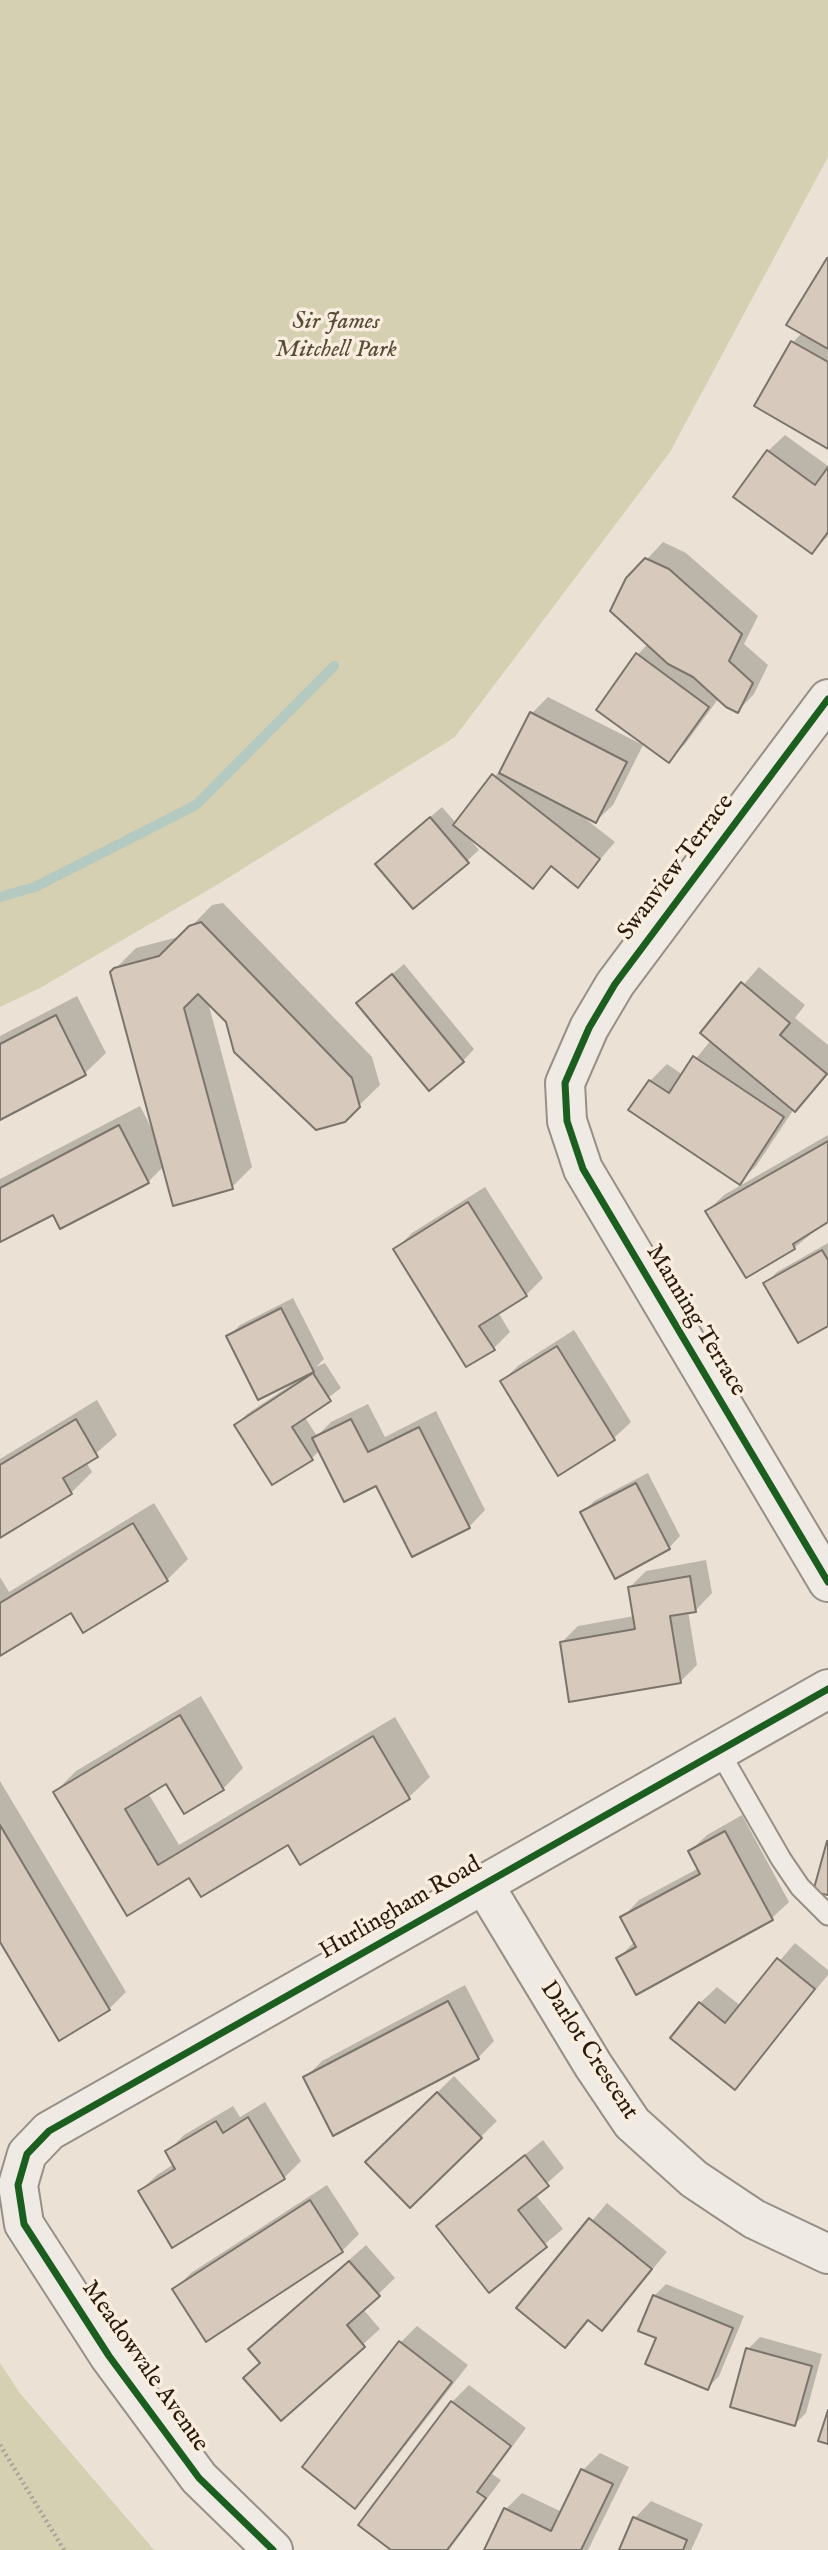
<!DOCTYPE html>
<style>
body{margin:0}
canvas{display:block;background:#ebe2d5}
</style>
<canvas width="828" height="2550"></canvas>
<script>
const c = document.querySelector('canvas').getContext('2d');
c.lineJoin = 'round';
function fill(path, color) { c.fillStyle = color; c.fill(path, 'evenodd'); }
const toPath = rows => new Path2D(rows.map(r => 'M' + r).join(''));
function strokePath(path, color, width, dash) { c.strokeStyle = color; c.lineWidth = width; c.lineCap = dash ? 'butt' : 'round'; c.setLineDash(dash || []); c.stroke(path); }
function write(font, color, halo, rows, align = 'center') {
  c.font = font + ' "IM FELL English",serif'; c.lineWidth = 7; c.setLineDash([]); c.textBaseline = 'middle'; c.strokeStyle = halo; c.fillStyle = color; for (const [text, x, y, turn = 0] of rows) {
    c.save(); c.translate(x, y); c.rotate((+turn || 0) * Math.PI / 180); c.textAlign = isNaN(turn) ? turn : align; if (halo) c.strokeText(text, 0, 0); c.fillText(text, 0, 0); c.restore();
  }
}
fill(toPath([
 [0,0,828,0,828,157,670,452,455,737,215,886,40,988,0,1007],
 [0,2363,19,2392,154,2550,0,2550]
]), '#d4d0b1');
fill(toPath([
 [828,259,828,447,793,342,803,332],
 [785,435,828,466,828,536,812,552,768,451],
 [663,542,686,553,758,616,744,644,768,665,754,694,738,711,719,698,685,744,669,761,637,655,648,644,647,559],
 [548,697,643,745,613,805,596,821,583,817,615,842,578,885,553,866,533,886,468,837,479,850,467,861,389,853,442,807,456,823,507,762,532,713],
 [223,903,372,1057,380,1085,344,1120,208,1002,252,1167,232,1187,164,1166,148,1182,53,1212,0,1240,0,1179,140,1106,153,1131,112,972,136,948,182,936,212,905],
 [404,964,474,1049,463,1061,358,1003],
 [759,967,805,1005,795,1018,828,1045,828,1074,794,1109,756,1166,739,1183,650,1081,667,1064,683,1075,711,1040,702,1033],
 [77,996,106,1053,85,1073,0,1118,0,1036],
 [828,1135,828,1220,794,1248,707,1211,724,1195],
 [485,1187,543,1278,526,1295,498,1312,510,1332,493,1349,395,1250,412,1233],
 [828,1243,828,1324,766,1283,777,1272],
 [293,1298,324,1359,316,1367,325,1363,341,1388,304,1416,317,1436,331,1422,368,1404,385,1437,436,1411,485,1510,469,1527,377,1484,320,1450,312,1458,236,1425,247,1414,297,1381,228,1337,240,1325],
 [574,1330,631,1422,614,1438,558,1473,502,1381,519,1365],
 [97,1400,117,1435,86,1462,92,1472,71,1493,0,1536,0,1459],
 [648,1473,680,1536,669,1548,583,1512,594,1501],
 [154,1503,188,1559,167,1580,72,1610,0,1654,0,1577,9,1592],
 [706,1560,712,1593,696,1610,688,1611,697,1665,680,1682,561,1643,578,1626,634,1616,630,1587,646,1571],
 [201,1696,243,1768,223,1789,167,1782,148,1793,179,1845,395,1717,430,1777,409,1797,301,1863,288,1842,190,1876,127,1913,55,1792,76,1771],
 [0,1781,126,1992,109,2009,0,1939],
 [742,1815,789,1902,772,1918,618,1959,635,1941,623,1917,639,1900,699,1868,690,1851,707,1835],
 [795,1943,828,1970,828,1975,735,2087,700,2003,717,1987,741,2006],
 [465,1985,494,2041,478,2058,305,2078,322,2061],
 [454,2076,497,2121,410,2206,367,2162],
 [265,2102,301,2161,284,2178,140,2191,157,2175,174,2164,167,2152,184,2135,233,2106,240,2117],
 [543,2140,564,2168,535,2194,563,2229,489,2290,438,2226],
 [327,2185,359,2234,342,2251,206,2339,174,2290,191,2273],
 [607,2203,667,2252,602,2329,590,2319,565,2346,519,2308],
 [366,2245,395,2278,363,2309,380,2329,281,2418,262,2362,267,2333],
 [666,2284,744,2316,719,2376,708,2388,658,2338,654,2296],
 [417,2326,468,2365,371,2490,354,2506,304,2467,401,2342],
 [760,2337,822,2354,806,2413,795,2424,732,2406,748,2349],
 [469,2385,526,2428,492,2474,501,2480,449,2550,394,2550,452,2402],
 [600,2453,629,2467,588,2550,486,2550,506,2509,522,2493,562,2512,583,2470],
 [651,2501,703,2524,691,2550,621,2550,635,2518]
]), '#0003');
strokePath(toPath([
 [0,897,35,887,196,805,334,666]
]), '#b4c9bf', 10);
const building = toPath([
 [827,258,828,258,828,349,786,325,827,258],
 [791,341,828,362,828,449,754,406,791,341],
 [767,450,815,485,828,467,828,532,812,554,733,497,767,450],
 [645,558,669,569,742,634,729,661,753,683,738,713,726,707,693,677,668,664,610,611,626,578,645,558],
 [636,653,709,707,669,763,596,710,636,653],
 [530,712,627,762,596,823,499,773,530,712],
 [492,774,600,859,578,888,551,866,533,889,453,825,492,774],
 [430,817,469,863,413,909,375,864,430,817],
 [201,922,352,1078,360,1107,345,1122,316,1130,234,1052,226,1022,198,994,184,1008,233,1189,173,1206,110,972,114,968,159,956,189,926,201,922],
 [392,974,464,1062,429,1091,356,1003,392,974],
 [741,982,790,1023,780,1035,827,1074,795,1112,700,1033,741,982],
 [56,1015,86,1075,0,1120,0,1044,56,1015],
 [693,1056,784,1117,740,1185,628,1110,649,1080,669,1093,693,1056],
 [119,1125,149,1183,60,1229,53,1215,0,1242,0,1188,119,1125],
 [828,1141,828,1222,793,1244,795,1249,746,1278,705,1211,828,1141],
 [468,1202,527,1296,479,1326,495,1350,466,1367,393,1249,468,1202],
 [822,1250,828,1260,828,1326,798,1343,763,1283,822,1250],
 [281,1308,314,1372,258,1400,226,1336,281,1308],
 [557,1346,615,1440,558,1476,500,1381,557,1346],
 [313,1373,331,1401,292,1427,313,1460,272,1485,234,1425,313,1373],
 [76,1419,98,1457,63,1478,72,1494,0,1538,0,1465,76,1419],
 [351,1419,368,1452,419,1427,470,1528,412,1557,376,1486,344,1502,312,1438,351,1419],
 [636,1483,670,1549,615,1579,580,1512,636,1483],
 [133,1523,168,1581,83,1633,71,1613,0,1656,0,1603,133,1523],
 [690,1576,696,1612,670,1616,681,1683,569,1702,560,1642,635,1629,628,1587,690,1576],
 [180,1715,224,1790,184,1814,166,1784,125,1809,158,1865,373,1736,410,1799,300,1865,288,1845,201,1897,189,1878,127,1916,53,1792,180,1715],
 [0,1825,110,2010,59,2041,0,1942,0,1825],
 [725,1831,773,1920,636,1995,616,1958,636,1947,620,1917,700,1874,688,1851,725,1831],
 [827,1841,828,1841,828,1895,813,1892,827,1841],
 [777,1958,815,1989,735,2090,670,2038,699,2002,725,2023,777,1958],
 [448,2001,479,2059,333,2136,303,2077,448,2001],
 [437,2092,482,2138,410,2208,365,2162,437,2092],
 [248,2117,285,2179,172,2248,138,2191,175,2169,165,2151,216,2121,223,2133,248,2117],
 [525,2155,549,2186,518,2210,547,2247,489,2293,436,2226,525,2155],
 [310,2200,343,2252,206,2342,172,2289,310,2200],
 [589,2218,652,2269,602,2331,588,2320,565,2348,516,2308,589,2218],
 [349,2261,380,2296,347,2325,365,2347,281,2421,243,2378,260,2363,248,2349,349,2261],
 [653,2295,733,2328,708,2390,645,2364,656,2338,638,2331,653,2295],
 [399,2341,452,2382,355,2509,302,2467,399,2341],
 [746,2348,812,2366,795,2426,730,2407,746,2348],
 [451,2401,511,2446,477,2492,486,2498,447,2550,391,2550,358,2525,451,2401],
 [828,2410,828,2444,818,2441,828,2410],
 [581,2469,613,2484,581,2550,484,2550,504,2508,551,2531,581,2469],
 [633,2517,687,2540,683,2550,619,2550,633,2517]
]);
fill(building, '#d8c9bd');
strokePath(building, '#7b746b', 2);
const service = toPath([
 [719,1751,781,1859,800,1887,828,1915]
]);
const minor = toPath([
 [828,699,615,984,589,1028,565,1083,567,1121,583,1169,828,1582],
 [484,1885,593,2065,632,2123,694,2179,754,2219,828,2254],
 [273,2550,199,2478,109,2356,24,2224,18,2185,27,2154,49,2131,828,1689]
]);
strokePath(service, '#969086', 23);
strokePath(minor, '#969086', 42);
strokePath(toPath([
 [0,2445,64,2550]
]), '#a8a39d', 4.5, [2, 3.5]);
strokePath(service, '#efeae3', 19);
strokePath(minor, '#efeae3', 38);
strokePath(toPath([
 [828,699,615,984,589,1028,565,1083,567,1121,583,1169,828,1582],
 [273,2550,199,2478,109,2356,24,2224,18,2185,27,2154,49,2131,828,1689]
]), '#1b5e20', 7);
write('italic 24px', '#574c34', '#f8edde', [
 ["Sir James",336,323],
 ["Mitchell Park",336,351]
]);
write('24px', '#291a0b', '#f8edde', [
 ["Swanview Terrace",677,868,-53],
 ["Manning Terrace",695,1321,59],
 ["Hurlingham Road",401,1909,-30],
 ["Darlot Crescent",588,2051,57],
 ["Meadowvale Avenue",144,2367,55]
]);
</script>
